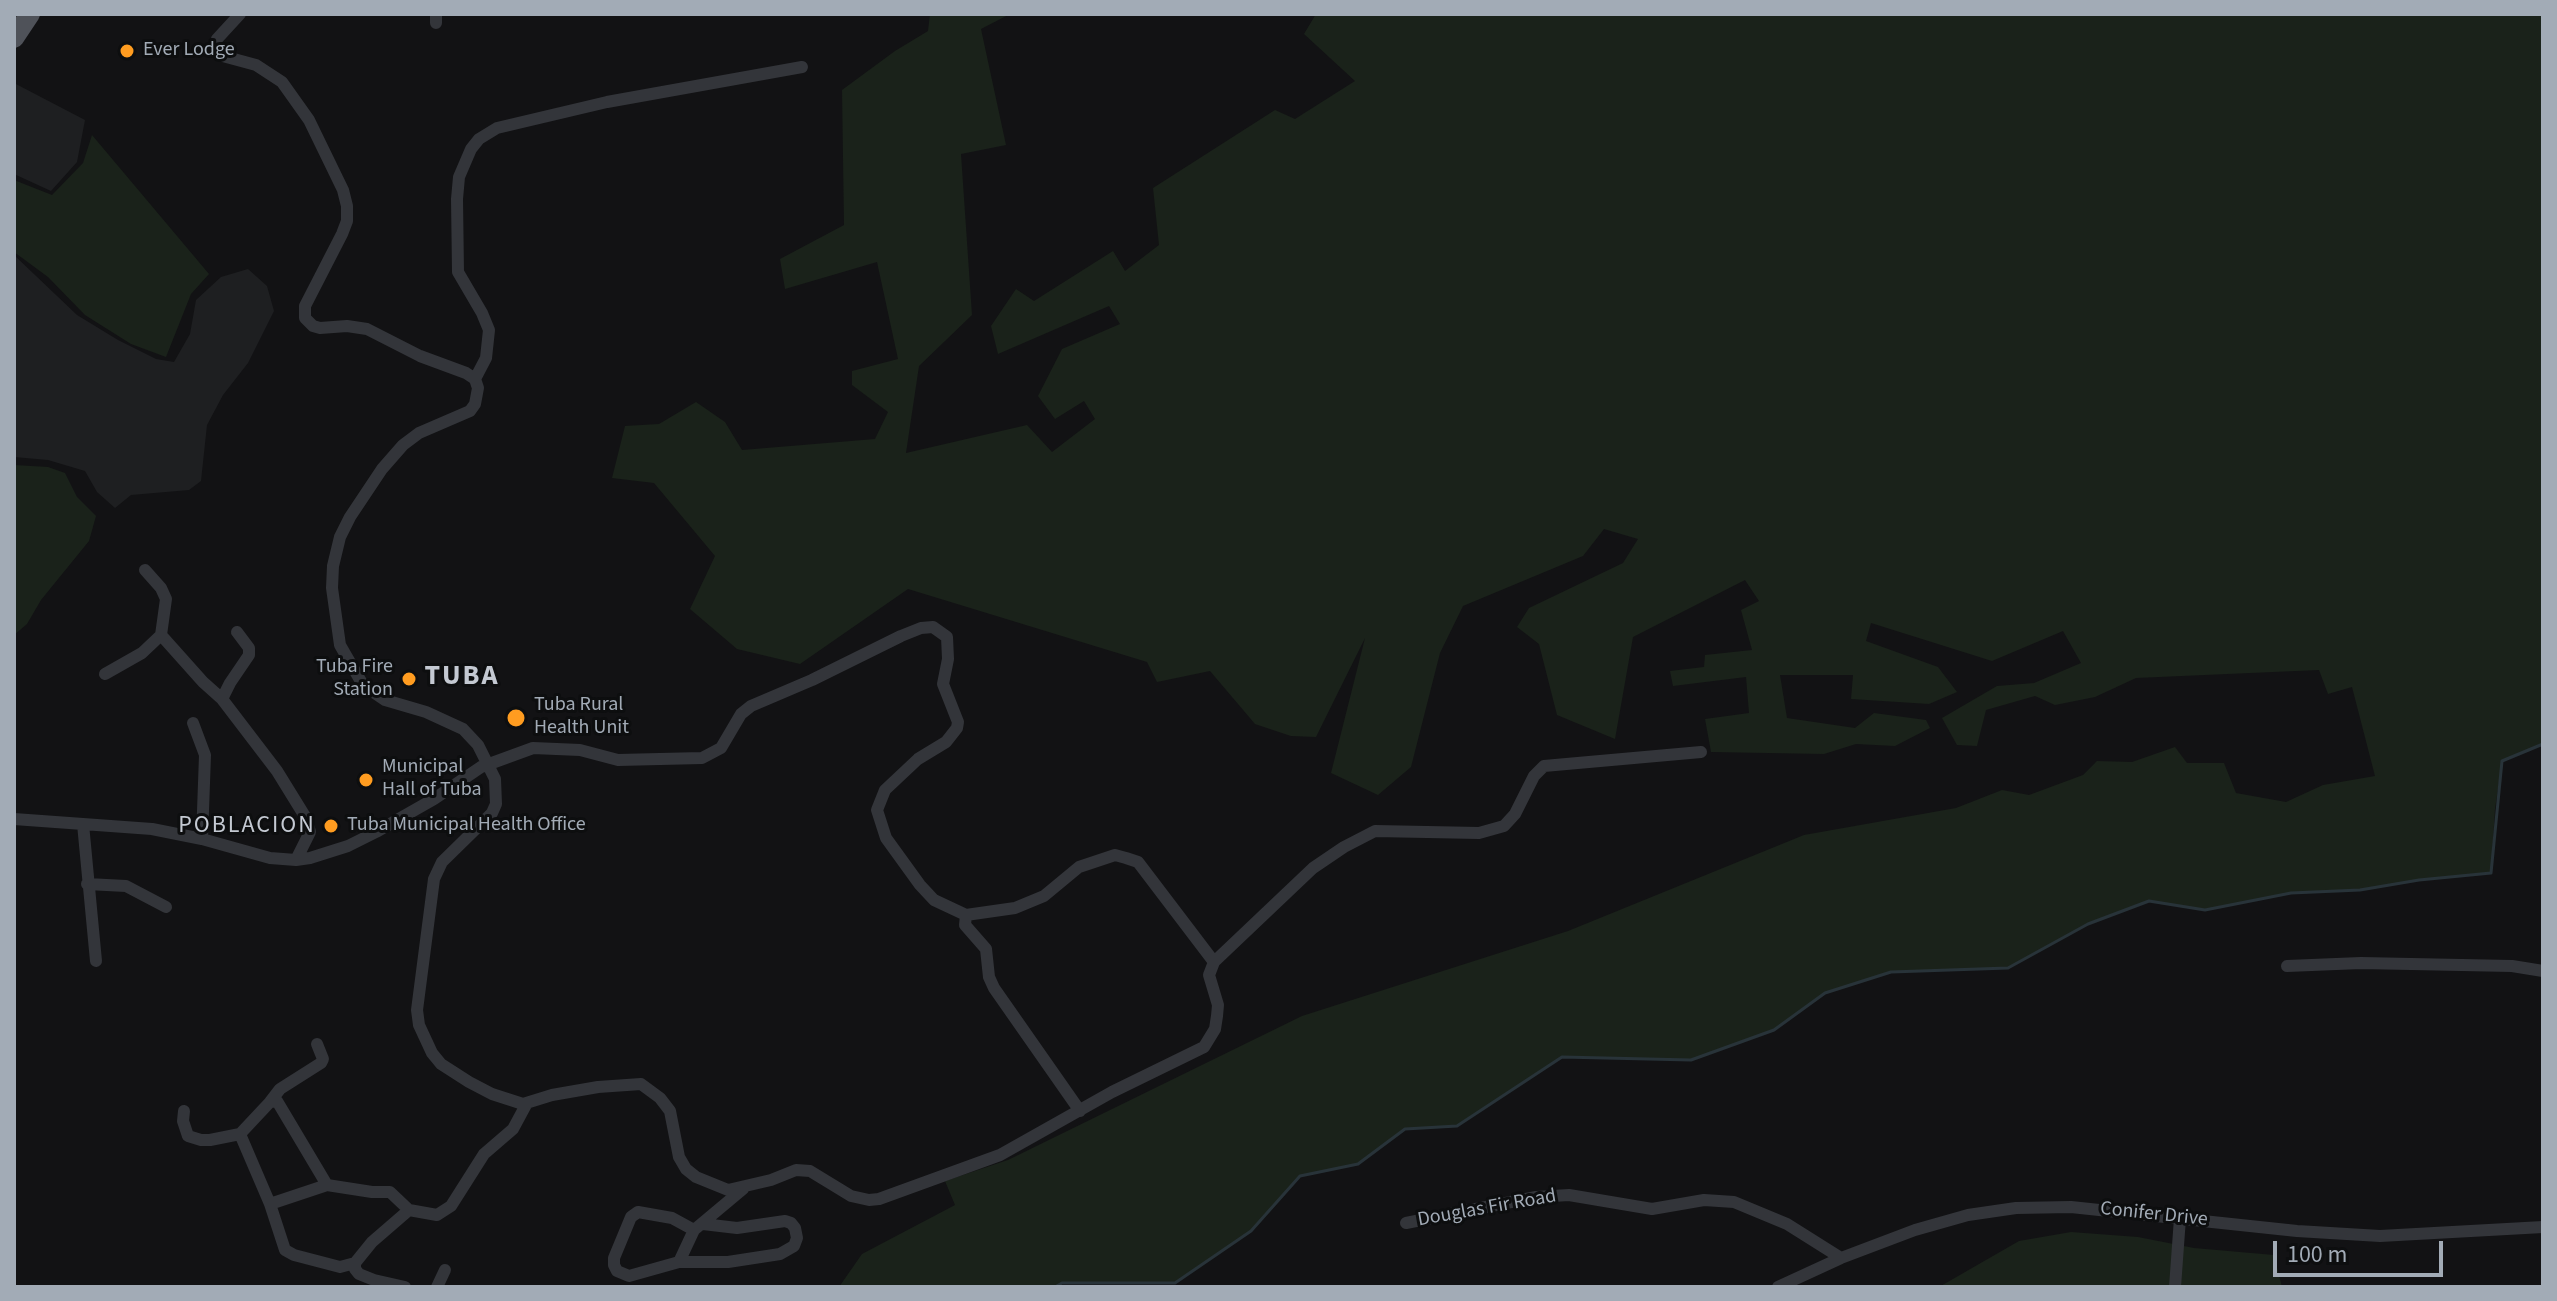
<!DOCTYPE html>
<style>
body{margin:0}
#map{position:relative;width:2557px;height:1301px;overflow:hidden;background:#121214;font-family:"Source Sans 3",sans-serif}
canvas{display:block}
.frame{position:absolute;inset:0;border:16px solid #a2abb6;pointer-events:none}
.scale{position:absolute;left:2273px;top:1241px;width:170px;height:36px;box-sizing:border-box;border:4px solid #a2abb6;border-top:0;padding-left:10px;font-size:24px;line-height:28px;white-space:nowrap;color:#a2abb6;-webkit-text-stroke:6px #0d0e0f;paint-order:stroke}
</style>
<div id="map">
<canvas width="2557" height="1301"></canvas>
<div class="frame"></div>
<div class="scale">100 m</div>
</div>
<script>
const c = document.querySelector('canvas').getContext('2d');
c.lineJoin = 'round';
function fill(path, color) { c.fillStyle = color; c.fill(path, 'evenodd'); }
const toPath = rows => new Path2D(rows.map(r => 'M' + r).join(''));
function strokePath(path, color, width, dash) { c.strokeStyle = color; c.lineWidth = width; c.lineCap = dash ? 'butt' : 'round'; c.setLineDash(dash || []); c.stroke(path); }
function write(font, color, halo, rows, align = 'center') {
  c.font = font + ' "Source Sans 3",sans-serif'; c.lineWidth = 6; c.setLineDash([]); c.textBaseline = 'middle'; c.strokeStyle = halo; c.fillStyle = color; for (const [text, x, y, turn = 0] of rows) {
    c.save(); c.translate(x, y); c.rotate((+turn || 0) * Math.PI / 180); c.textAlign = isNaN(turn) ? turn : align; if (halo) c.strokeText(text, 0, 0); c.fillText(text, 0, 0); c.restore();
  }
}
fill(toPath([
 [14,83,85,120,77,162,51,191,14,174],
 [14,255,77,315,118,340,156,359,174,362,190,334,196,300,221,277,248,269,267,286,274,311,248,363,223,395,207,425,201,481,189,490,131,495,115,508,97,492,85,471,48,460,14,457]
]), '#1e1f21');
fill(toPath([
 [930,14,1010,14,981,29,1006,145,961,154,972,315,919,366,906,453,1027,425,1052,452,1095,419,1084,401,1055,419,1038,396,1062,349,1120,324,1109,306,998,354,991,326,1016,289,1034,301,1113,251,1125,271,1159,245,1153,188,1275,110,1295,119,1355,81,1304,34,1316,14,2543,14,2543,744,2502,761,2495,809,2491,873,2419,880,2360,890,2291,893,2205,910,2149,901,2088,924,2008,968,1891,972,1825,993,1774,1030,1691,1060,1562,1057,1457,1126,1405,1129,1358,1164,1300,1176,1251,1231,1175,1283,1062,1283,1055,1287,839,1287,862,1254,955,1205,945,1181,1008,1160,1302,1016,1568,931,1804,835,1956,808,2002,790,2029,795,2083,775,2097,761,2132,762,2175,747,2187,763,2224,763,2236,793,2286,802,2323,785,2375,776,2352,687,2328,694,2319,670,2136,678,2095,697,2055,705,2035,696,1986,710,1977,746,1957,745,1942,718,1997,686,2034,683,2081,663,2063,631,1992,661,1871,623,1866,641,1938,667,1957,692,1929,704,1851,699,1853,675,1780,675,1787,718,1855,728,1874,713,1926,720,1930,728,1895,746,1856,744,1824,754,1711,752,1705,719,1749,713,1746,677,1673,686,1670,671,1704,667,1705,655,1752,650,1741,610,1759,601,1745,580,1633,637,1615,739,1557,715,1539,644,1517,627,1529,608,1623,563,1638,539,1604,529,1583,556,1463,606,1440,653,1411,767,1378,795,1331,773,1365,638,1316,737,1291,736,1255,724,1210,671,1157,682,1147,662,908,589,800,664,737,649,690,609,715,556,654,483,612,478,625,426,659,424,696,402,725,422,742,450,875,439,888,412,852,385,852,371,898,359,877,262,785,289,780,259,844,225,842,90,895,51,928,31],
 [92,135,209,274,191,294,166,357,131,344,85,315,48,277,14,252,14,180,52,195,83,163],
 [14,465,48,467,65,473,77,497,96,516,89,541,41,600,27,624,14,635],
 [2071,1232,2138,1237,2194,1248,2274,1255,2282,1287,1939,1287,2019,1241]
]), '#1a221a');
strokePath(toPath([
 [1055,1287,1062,1283,1175,1283,1251,1231,1300,1176,1358,1164,1405,1129,1457,1126,1562,1057,1691,1060,1774,1030,1825,993,1891,972,2008,968,2088,924,2149,901,2205,910,2291,893,2360,890,2419,880,2491,873,2502,761,2543,744]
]), '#283339', 3);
strokePath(toPath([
 [240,14,217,39,216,44,219,55,256,65,282,82,309,120,343,190,347,206,347,221,342,234,305,306,305,318,313,326,320,328,347,326,367,329,420,356,466,373,475,379,478,388,475,404,470,411,419,433,403,445,382,469,350,517,340,537,333,566,332,588,340,645,363,685,385,700,426,712,463,729,478,745,495,779,496,804,492,813,442,862,434,879,417,1010,419,1025,432,1053,441,1064,469,1082,492,1094,523,1104,552,1095,598,1087,641,1084,660,1098,670,1111,679,1157,686,1169,696,1177,728,1190,771,1180,796,1170,810,1171,851,1196,869,1200,879,1199,1000,1155,1112,1092,1204,1047,1215,1029,1217,1016,1218,1005,1209,975,1214,962,1313,868,1344,847,1375,831,1479,833,1504,826,1515,814,1534,776,1544,766,1701,752],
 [436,23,436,14],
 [475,379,486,358,489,330,482,313,458,272,457,199,459,177,471,149,479,139,497,128,607,102,802,67],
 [145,570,161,588,166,599,161,635,203,682,222,699,277,771,306,818,310,832,296,860],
 [105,674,142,653,161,635],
 [222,699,230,683,249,655,249,648,237,632],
 [193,723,205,755,202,839],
 [14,819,152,829,202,839,270,858,296,860,310,858,348,846,376,832,434,799,481,767,533,748,580,750,618,760,702,758,721,748,741,714,751,706,812,680,901,636,921,628,933,627,947,637,948,659,943,684,958,722,957,728,946,742,918,759,885,790,877,810,886,838,920,885,934,900,966,915,1015,908,1044,896,1079,867,1115,855,1126,858,1138,862,1214,962],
 [83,824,96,961],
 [87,884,126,886,166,907],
 [966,915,965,925,986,949,989,977,994,988,1080,1111],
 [2287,966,2361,963,2512,966,2543,971],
 [270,1102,280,1089,321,1063,323,1059,317,1044],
 [184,1111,183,1121,188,1136,201,1140,210,1140,240,1134,270,1102,277,1101,327,1185,372,1192,390,1192,409,1210,437,1215,451,1206,484,1154,513,1129,527,1103],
 [240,1134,270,1204,285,1250,294,1255,340,1267,355,1263],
 [270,1204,327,1185],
 [1406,1223,1536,1197,1569,1195,1652,1209,1704,1200,1734,1202,1787,1224,1841,1258],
 [694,1230,672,1218,638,1212,631,1217,614,1258,614,1265,617,1271,629,1276,679,1262,694,1230,743,1189],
 [679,1262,728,1262,780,1254,794,1246,797,1238,795,1228,791,1223,785,1221,737,1228,703,1224],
 [405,1287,374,1280,359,1274,355,1269,355,1263,372,1242,409,1210],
 [437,1287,445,1270],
 [1778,1287,1841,1258,1915,1230,1968,1215,2016,1208,2071,1207,2297,1231,2380,1236,2543,1227],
 [2175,1287,2180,1218]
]), '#33353a', 12);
strokePath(toPath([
 [14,38,30,14]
]), '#4f5259', 20);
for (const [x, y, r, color] of [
 [127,51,8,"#ff9c20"],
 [409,679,8,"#ff9c20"],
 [516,718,10,"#ff9c20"],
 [366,780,8,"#ff9c20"],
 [331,826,8,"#ff9c20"]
]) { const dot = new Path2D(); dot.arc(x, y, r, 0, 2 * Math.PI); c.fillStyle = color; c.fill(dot); strokePath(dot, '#0d0e0f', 3); }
write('20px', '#a2abb6', '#0d0e0f', [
 ["Ever Lodge",143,51],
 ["Tuba Fire",393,668,"right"],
 ["Station",393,691,"right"],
 ["Tuba Rural",534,706],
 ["Health Unit",534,729],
 ["Municipal",382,768],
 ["Hall of Tuba",382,791],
 ["Tuba Municipal Health Office",347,826]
], 'left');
write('20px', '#a2abb6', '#0d0e0f', [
 ["Douglas Fir Road",1487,1209,-10],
 ["Conifer Drive",2154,1215,6]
]);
c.letterSpacing = '2px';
write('24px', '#c4c9d2', '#0d0e0f', [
 ["POBLACION",247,827]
]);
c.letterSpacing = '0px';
c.letterSpacing = '2px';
write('bold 28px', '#c4c9d2', '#0d0e0f', [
 ["TUBA",462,678]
]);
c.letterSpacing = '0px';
</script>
